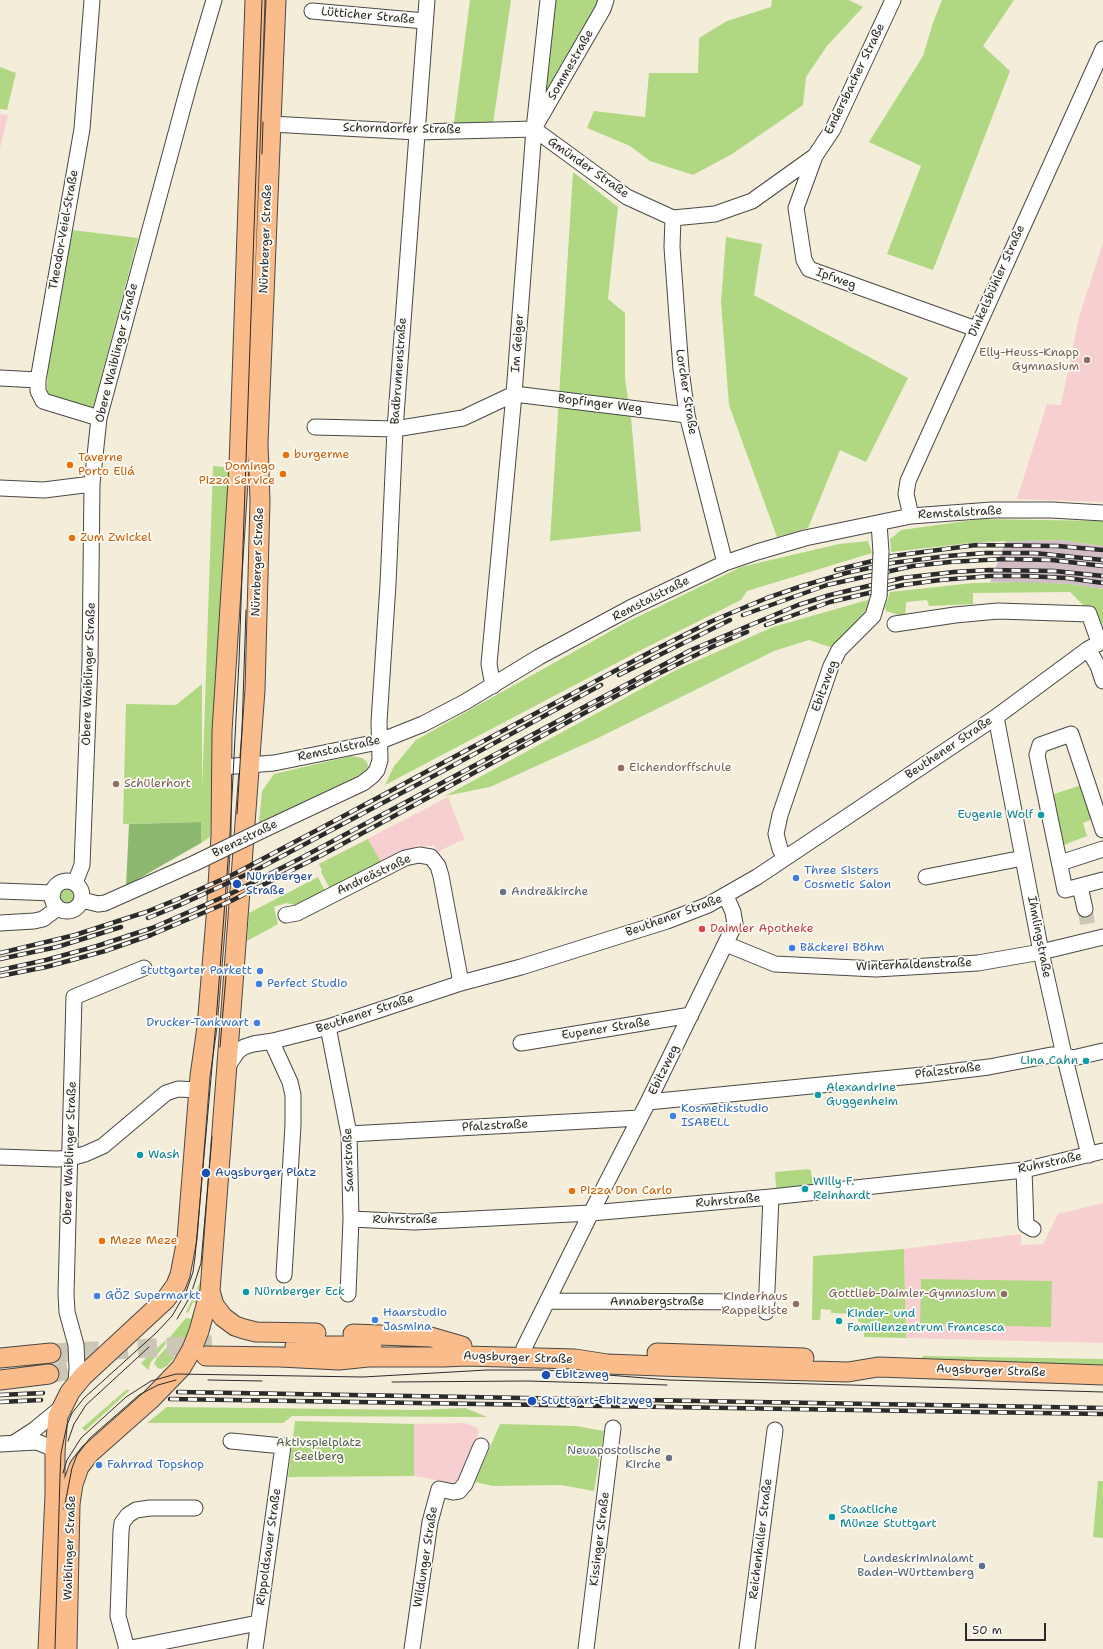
<!DOCTYPE html>
<meta charset="utf-8">
<style>
body{margin:0}
#map{position:relative;width:1103px;height:1649px;overflow:hidden;background:#f4edda;font-family:"Shantell Sans",sans-serif}
canvas{display:block}
.scale{position:absolute;left:965px;top:1623px;width:81px;height:18px;box-sizing:border-box;border:2px solid #2b2b2b;border-top:0;padding-left:5px;font-size:12px;line-height:14px;white-space:nowrap;color:#2b2b2b;-webkit-text-stroke:3px #fdfcf7;paint-order:stroke}
</style>
<div id="map">
<canvas width="1103" height="1649"></canvas>
<div class="scale">50 m</div>
</div>
<script>
const c = document.querySelector('canvas').getContext('2d');
c.lineJoin = 'round';
function fill(path, color) { c.fillStyle = color; c.fill(path, 'evenodd'); }
const toPath = rows => new Path2D(rows.map(r => 'M' + r).join(''));
function strokePath(path, color, width, dash) { c.strokeStyle = color; c.lineWidth = width; c.lineCap = dash ? 'butt' : 'round'; c.setLineDash(dash || []); c.stroke(path); }
function write(font, color, halo, rows, align = 'center') {
  c.font = font + ' "Shantell Sans",sans-serif'; c.lineWidth = 3.5; c.setLineDash([]); c.textBaseline = 'middle'; c.strokeStyle = halo; c.fillStyle = color; for (const [text, x, y, turn = 0] of rows) {
    c.save(); c.translate(x, y); c.rotate((+turn || 0) * Math.PI / 180); c.textAlign = isNaN(turn) ? turn : align; if (halo) c.strokeText(text, 0, 0); c.fillText(text, 0, 0); c.restore();
  }
}
fill(toPath([
 [0,114,8,115,0,148],
 [1103,243,1103,502,1017,499,1047,404,1061,405,1079,317],
 [448,797,465,840,457,842,438,852,434,845,429,847,428,845,422,848,419,844,382,864,321,872,322,870,319,864],
 [1103,1203,1103,1343,906,1338,904,1249,1021,1234,1021,1245,1043,1244,1058,1214],
 [464,1423,476,1427,479,1431,474,1452,462,1478,453,1483,414,1476,414,1424]
]), '#f7cfd1');
fill(toPath([
 [1060,540,1103,546,1103,589,1069,584,990,582,1006,541]
]), '#d2bdc6');
fill(toPath([
 [470,0,511,0,493,124,454,123],
 [556,0,600,0,542,106],
 [772,0,849,0,863,7,827,46,806,77,803,105,776,124,732,154,693,175,650,161,630,146,587,128,594,111,645,117,649,73,698,73,699,38,727,21,771,7],
 [942,0,1014,0,983,46,1010,71,933,270,887,254,921,166,869,142,923,56,933,23],
 [0,67,16,73,7,110,0,109],
 [573,172,618,207,608,299,625,313,625,379,631,417,641,531,550,541],
 [72,230,138,238,93,408,47,396,48,356],
 [726,237,762,244,754,295,908,378,866,462,840,450,808,528,777,537,729,405,721,302],
 [213,466,234,468,216,680,210,837,201,843,201,822,123,824,126,704,176,705,202,684,202,792],
 [981,519,1103,521,1103,546,1060,540,979,542,891,552,890,539,901,530],
 [868,541,872,553,747,591,741,600,645,648,385,785,394,766,416,740,627,622,741,567,839,544],
 [1018,582,1069,584,1103,589,1103,625,1070,592,973,593,973,604,929,606,927,600,906,602,905,617,886,611,885,607,890,592,973,583],
 [871,599,868,608,842,638,830,647,809,640,774,651,598,738,490,787,445,796,676,670,773,627],
 [351,756,362,758,367,762,368,766,364,773,259,823,262,791,274,774],
 [1084,784,1095,818,1083,823,1087,836,1061,846,1048,796],
 [368,839,382,864,331,891,321,872,322,870,319,864],
 [318,877,326,893,302,906,286,903,274,907,278,924,247,941,249,913],
 '60 896a7 7 0 1 1 14 0a7 7 0 1 1-14 0Z',
 [809,1169,811,1171,813,1185,776,1188,775,1172],
 [904,1249,906,1338,864,1337,864,1323,858,1322,858,1314,831,1313,831,1310,821,1309,820,1320,812,1320,813,1256],
 [921,1279,1052,1281,1051,1327,920,1324],
 [200,1282,202,1283,199,1304,186,1343,182,1341,178,1348,169,1344,169,1338,186,1318,191,1319,197,1304,193,1302,188,1313,186,1312],
 [178,1289,184,1292,180,1290,171,1305,161,1318,84,1389,89,1378],
 [166,1340,165,1345,151,1362,148,1370,141,1363],
 [167,1347,177,1351,173,1359,167,1366,161,1369,158,1368,154,1364,157,1358],
 [923,1356,1103,1359,1103,1367,971,1361,922,1358],
 [126,1390,130,1390,85,1431,82,1428],
 [167,1407,419,1410,465,1408,487,1417,292,1416,283,1423,147,1423],
 [295,1421,414,1424,414,1476,288,1477],
 [500,1424,576,1426,604,1431,594,1491,561,1485,493,1486,475,1482],
 [1098,1481,1103,1481,1103,1538,1093,1537]
]), '#b0d882');
fill(toPath([
 [201,822,201,843,126,886,129,824]
]), '#8cb870');
strokePath(toPath([
 [1085,909,1088,926]
]), '#ccc6b7', 15, [15, 8]);
strokePath(toPath([
 [51,1353,212,1345],
 [49,1374,95,1365]
]), '#ccc6b7', 19, [19, 10]);
const minor = toPath([
 [92,0,82,129,38,380,38,391,43,401,99,418],
 [893,0,833,129,815,156,796,208,804,260,809,269,976,329],
 [312,11,425,21],
 [537,123,603,9,606,0],
 [271,124,417,132,534,129],
 [534,129,627,197,673,218,715,214,752,201,815,156],
 [673,218,672,247,677,317,681,369,687,415,725,563],
 [0,378,38,380],
 [315,427,395,429,463,418,514,394,687,415],
 [0,488,44,490,92,484],
 [911,516,906,494,908,481,1103,49],
 [879,523,881,552],
 [895,624,955,615,998,611,1089,614,1099,642],
 [1088,649,1098,666,1103,681],
 [493,686,489,664,514,394,534,129,548,0],
 [996,717,1041,952,1064,1055,1089,1155],
 [222,767,274,763,378,742,423,724,465,702,539,657,632,607,725,563,757,552,805,538,911,516,992,510,1052,510,1103,513],
 [265,829,363,783,372,776,377,770,380,760,379,722,388,584,395,429,427,0],
 [1103,830,1071,734,1040,745,1037,755,1065,890,1103,880],
 [785,858,780,849,776,834,780,815,831,666,839,650,873,616,879,596],
 [1060,863,1103,849],
 [926,877,1023,858],
 '52 896a15 15 0 1 1 30 0a15 15 0 1 1-30 0Z',
 [75,883,82,865,90,662,92,484,99,418,189,85,214,0],
 [1080,886,1085,909],
 [0,891,53,893],
 [82,900,98,904,105,903,195,863],
 [286,915,297,913,405,858,419,855,431,857,438,866,441,876,461,983],
 [0,923,34,921,43,919,58,908],
 [726,944,775,964,876,969,978,963,1041,952,1103,937],
 [328,1027,349,1134,351,1219,348,1294],
 [273,1041,274,1047,290,1082,293,1095,293,1125,284,1275],
 [521,1043,691,1015],
 [227,1067,238,1051,244,1047,253,1044,273,1041,328,1027,461,983,521,967,667,921,708,905,757,877,996,717,1088,649,1103,641],
 [648,1102,923,1075,989,1067,1051,1055,1064,1055,1073,1058,1103,1051],
 [349,1134,640,1118],
 [0,1157,57,1159,70,1158,85,1154,103,1146,166,1093,178,1089,199,1090],
 [1024,1170,1026,1225,1033,1229],
 [351,1219,414,1222,591,1213,771,1197,1024,1170,1103,1151],
 [548,1301,767,1302],
 [766,1312,771,1197],
 [524,1348,591,1213,648,1102,735,924,733,912,726,896],
 [76,1383,77,1368,76,1345,67,1312,66,1294,74,997,144,968],
 [231,1441,283,1446,255,1649],
 [14,1443,34,1430,62,1407],
 [0,1444,37,1442,47,1446,55,1451],
 [126,1649,258,1623],
 [127,1649,118,1616,121,1531,122,1523,128,1515,136,1510,150,1508,195,1508],
 [412,1649,430,1522,439,1489,453,1492,459,1491,465,1484,481,1446],
 [586,1649,613,1428],
 [747,1649,775,1430]
]);
const major = toPath([
 [210,1291,214,1305,223,1317,235,1326,244,1329,256,1332,316,1333],
 [353,1334,431,1337,462,1346],
 [295,1346,372,1346],
 [657,1353,804,1358],
 [206,1356,280,1357,339,1360,368,1357,444,1357,466,1356,575,1359,607,1364,740,1369,848,1372,878,1367,1103,1375],
 [0,1358,51,1353],
 [0,1380,49,1374],
 [48,1649,55,1495,55,1451,58,1416,70,1392,83,1376,166,1299,176,1285,180,1275,187,1239,200,1076,207,1027,216,918,221,836,222,731,239,466,255,0],
 [67,1649,70,1504,73,1484,79,1467,90,1453,151,1399,181,1368,192,1349,199,1331,210,1291,255,690,260,501,258,443,276,0]
]);
strokePath(minor, '#494845', 17);
strokePath(major, '#494845', 21);
strokePath(minor, '#fff', 15);
strokePath(major, '#f9bc8a', 19);
strokePath(toPath([
 [262,154,263,122],
 [237,814,242,731,246,610],
 [220,1047,227,964],
 [177,1319,190,1297,201,1263,212,1137],
 [208,1380,262,1381],
 [392,1382,527,1381,667,1385],
 [68,1441,74,1424,86,1405,149,1347],
 [63,1473,67,1460,81,1438,126,1397,151,1381,176,1374,363,1377,487,1370,547,1370,669,1380,1103,1392],
 [64,1509,72,1468,77,1455,90,1438,139,1395,158,1385,176,1380],
 [55,1649,60,1476,61,1453,67,1425,72,1413,84,1398,156,1333,172,1316,186,1292,193,1272,195,1257,216,1022,230,834,239,661,262,0]
]), '#2b2b2b', 1);
const rail = toPath([
 [836,570,893,556,976,545,1058,546,1103,550],
 [743,615,827,585,913,566,950,562,1002,559,1052,560,1103,566],
 [766,625,830,602,903,585,940,580,990,576,1026,576,1067,578,1103,583],
 [619,675,730,620],
 [148,918,180,905,256,870,443,771,601,685],
 [0,953,75,935,146,912,178,899,232,875,321,828,654,650,712,621,767,598,802,586,846,573,892,563,947,556,985,553,1034,553,1103,560],
 [0,959,57,947,121,927],
 [0,970,46,960,97,946,152,928,230,894,301,858,691,650,798,605,830,595,902,578,954,572,989,570,1054,571,1103,576],
 [0,976,46,967,105,951,151,935,231,901,322,855,642,682,714,646,747,632],
 [178,1392,1103,1408],
 [0,1395,43,1393],
 [170,1399,1103,1414],
 [0,1402,41,1400]
]);
strokePath(rail, '#2b2b2b', 4.5);
strokePath(rail, '#fdfcf7', 3, [9]);
const minorBridge = toPath([
 [879,596,881,552],
 [195,863,265,829]
]);
strokePath(minorBridge, '#494845', 17, []);
strokePath(minorBridge, '#fff', 15);
for (const [x, y, r, color] of [
 [1087,360,4,"#8d6e63"],
 [286,455,4,"#e8710a"],
 [70,465,4,"#e8710a"],
 [283,474,4,"#e8710a"],
 [72,538,4,"#e8710a"],
 [621,768,4,"#8d6e63"],
 [116,784,4,"#8d6e63"],
 [1041,815,4,"#0f9aa8"],
 [796,878,4,"#3f7fe0"],
 [237,884,5,"#1a4fb4"],
 [503,892,4,"#6b7280"],
 [702,929,4,"#e0444e"],
 [792,948,4,"#3f7fe0"],
 [260,971,4,"#3f7fe0"],
 [259,984,4,"#3f7fe0"],
 [257,1023,4,"#3f7fe0"],
 [1086,1061,4,"#0f9aa8"],
 [818,1095,4,"#0f9aa8"],
 [673,1116,4,"#3f7fe0"],
 [140,1155,4,"#0f9aa8"],
 [206,1173,5,"#1a4fb4"],
 [805,1189,4,"#0f9aa8"],
 [572,1191,4,"#e8710a"],
 [102,1241,4,"#e8710a"],
 [246,1292,4,"#0f9aa8"],
 [1004,1294,4,"#8d6e63"],
 [97,1296,4,"#3f7fe0"],
 [796,1304,4,"#8d6e63"],
 [375,1320,4,"#3f7fe0"],
 [839,1321,4,"#0f9aa8"],
 [546,1375,5,"#1a4fb4"],
 [532,1401,5,"#1a4fb4"],
 [669,1458,4,"#6b7280"],
 [99,1465,4,"#3f7fe0"],
 [832,1517,4,"#0f9aa8"],
 [982,1566,4,"#5c6f8a"]
]) { const dot = new Path2D(); dot.arc(x, y, r, 0, 2 * Math.PI); c.fillStyle = color; c.fill(dot); strokePath(dot, '#fdfcf7', 1.5); }
write('12px', '#2b2b2b', '#fdfcf7', [
 ["Lütticher Straße",368,16,5],
 ["Sommestraße",571,65,-60],
 ["Endersbacher Straße",855,79,-64],
 ["Schorndorfer Straße",402,129,1],
 ["Gmünder Straße",588,168,35],
 ["Theodor-Veiel-Straße",64,230,-80],
 ["Nürnberger Straße",266,239,-88],
 ["Ipfweg",836,279,20],
 ["Dinkelsbühler Straße",997,281,-66],
 ["Im Geiger",518,343,-86],
 ["Obere Waiblinger Straße",117,353,-76],
 ["Badbrunnenstraße",399,371,-86],
 ["Lorcher Straße",686,392,81],
 ["Bopfinger Weg",600,404,7],
 ["Remstalstraße",960,513,-3],
 ["Nürnberger Straße",258,562,-88],
 ["Remstalstraße",651,599,-27],
 ["Obere Waiblinger Straße",89,674,-88],
 ["Ebitzweg",825,686,-70],
 ["Beuthener Straße",949,748,-34],
 ["Remstalstraße",339,749,-12],
 ["Brenzstraße",245,839,-26],
 ["Andreästraße",374,875,-25],
 ["Beuthener Straße",674,916,-20],
 ["Ihmlingstraße",1039,937,79],
 ["Winterhaldenstraße",914,965,-2],
 ["Beuthener Straße",365,1014,-18],
 ["Eupener Straße",606,1029,-9],
 ["Ebitzweg",664,1070,-64],
 ["Pfalzstraße",948,1071,-7],
 ["Pfalzstraße",495,1126,-3],
 ["Obere Waiblinger Straße",70,1153,-88],
 ["Saarstraße",349,1160,-92],
 ["Ruhrstraße",1050,1163,-12],
 ["Ruhrstraße",728,1201,-5],
 ["Ruhrstraße",405,1220],
 ["Annabergstraße",657,1302],
 ["Augsburger Straße",518,1358,2],
 ["Augsburger Straße",991,1371,2],
 ["Kissinger Straße",600,1539,-83],
 ["Reichenhaller Straße",761,1539,-83],
 ["Rippoldsauer Straße",269,1547,-82],
 ["Waiblinger Straße",70,1548,-88],
 ["Wildunger Straße",426,1557,-81]
]);
write('12px', '#785e54', '#fdfcf7', [
 ["Elly-Heuss-Knapp",1079,353],
 ["Gymnasium",1079,367],
 ["Eichendorffschule",629,768,"left"],
 ["Schülerhort",124,784,"left"],
 ["Gottlieb-Daimler-Gymnasium",996,1294],
 ["Kinderhaus",788,1297],
 ["Rappelkiste",788,1311]
], 'right');
write('12px', '#c56008', '#fdfcf7', [
 ["burgerme",294,455],
 ["Taverne",78,458],
 ["Porto Eliá",78,472],
 ["Domingo",275,467,"right"],
 ["Pizza Service",275,481,"right"],
 ["Zum Zwickel",80,538],
 ["Pizza Don Carlo",580,1191],
 ["Meze Meze",110,1241]
], 'left');
write('12px', '#0d838f', '#fdfcf7', [
 ["Eugenie Wolf",1033,815,"right"],
 ["Lina Cahn",1078,1061,"right"],
 ["Alexandrine",826,1088],
 ["Guggenheim",826,1102],
 ["Wash",148,1155],
 ["Willy F.",813,1182],
 ["Reinhardt",813,1196],
 ["Nürnberger Eck",254,1292],
 ["Kinder- und",847,1314],
 ["Familienzentrum Francesca",847,1328],
 ["Staatliche",840,1510],
 ["Münze Stuttgart",840,1524]
], 'left');
write('12px', '#366cbe', '#fdfcf7', [
 ["Three Sisters",804,871],
 ["Cosmetic Salon",804,885],
 ["Bäckerei Böhm",800,948],
 ["Stuttgarter Parkett",252,971,"right"],
 ["Perfect Studio",267,984],
 ["Drucker-Tankwart",249,1023,"right"],
 ["Kosmetikstudio",681,1109],
 ["ISABELL",681,1123],
 ["GÖZ Supermarkt",105,1296],
 ["Haarstudio",383,1313],
 ["Jasmina",383,1327],
 ["Fahrrad Topshop",107,1465]
], 'left');
write('12px', '#164399', '#fdfcf7', [
 ["Nürnberger",246,877],
 ["Straße",246,891],
 ["Augsburger Platz",215,1173],
 ["Ebitzweg",555,1375],
 ["Stuttgart-Ebitzweg",541,1401]
], 'left');
write('12px', '#5b616d', '#fdfcf7', [
 ["Andreäkirche",511,892],
 ["Neuapostolische",661,1451,"right"],
 ["Kirche",661,1465,"right"]
], 'left');
write('12px', '#be3a42', '#fdfcf7', [
 ["Daimler Apotheke",710,929]
], 'left');
write('12px', '#535f45', '#fdfcf7', [
 ["Aktivspielplatz",319,1443],
 ["Seelberg",319,1457]
]);
write('12px', '#4e5e75', '#fdfcf7', [
 ["Landeskriminalamt",974,1559],
 ["Baden-Württemberg",974,1573]
], 'right');
</script>
